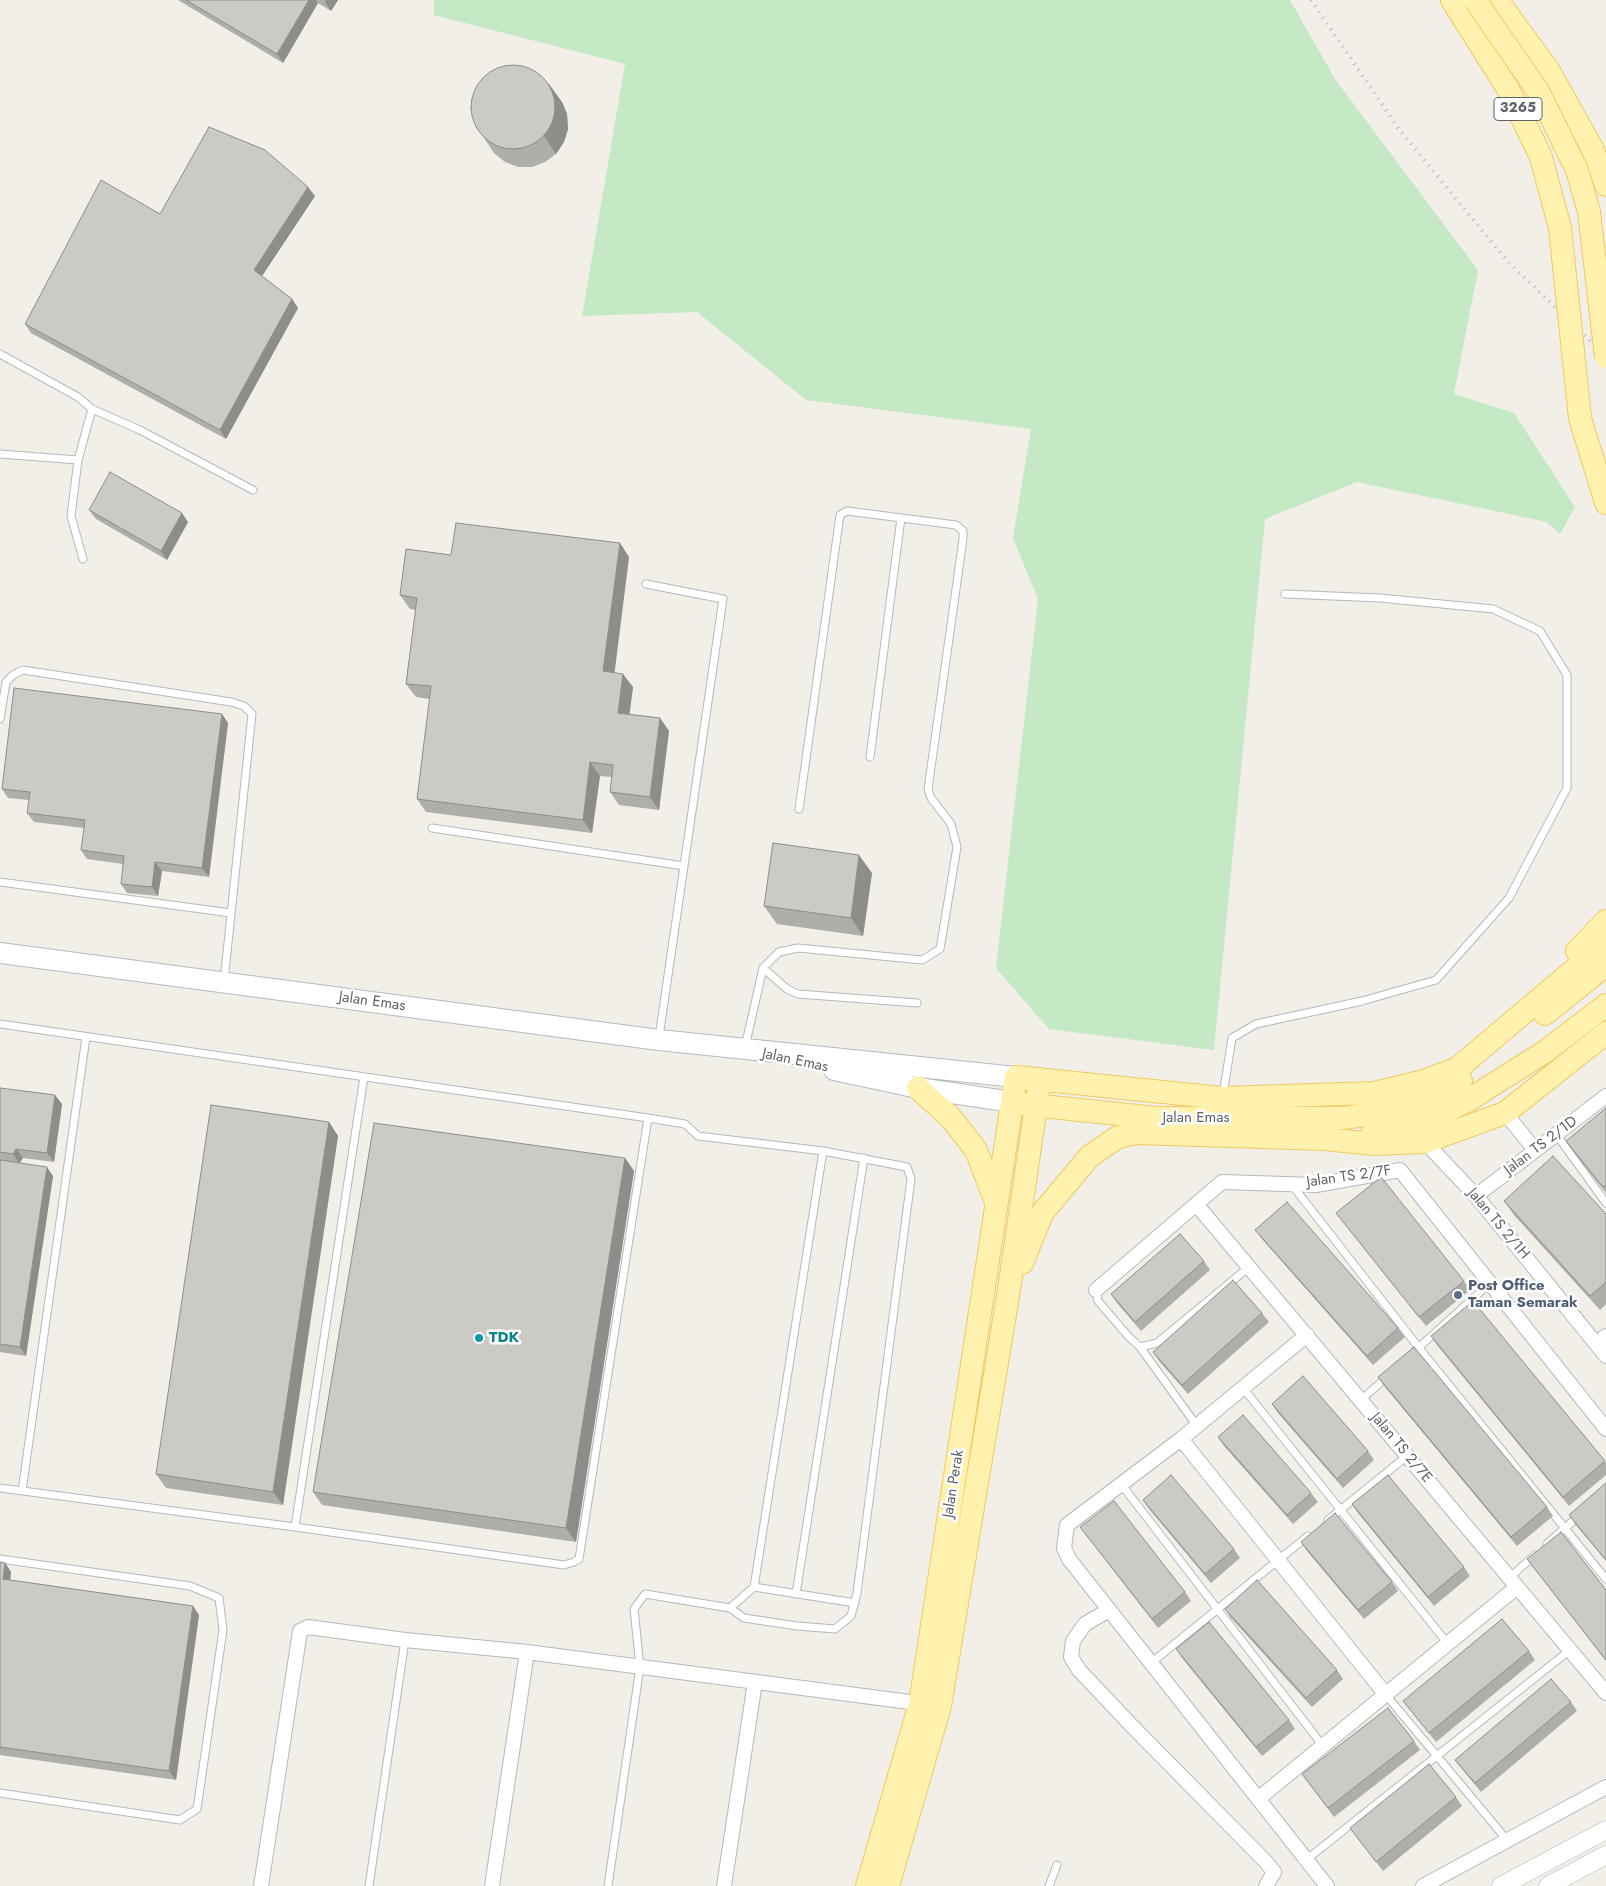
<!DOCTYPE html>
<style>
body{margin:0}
canvas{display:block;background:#f1efe8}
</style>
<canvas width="1606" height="1886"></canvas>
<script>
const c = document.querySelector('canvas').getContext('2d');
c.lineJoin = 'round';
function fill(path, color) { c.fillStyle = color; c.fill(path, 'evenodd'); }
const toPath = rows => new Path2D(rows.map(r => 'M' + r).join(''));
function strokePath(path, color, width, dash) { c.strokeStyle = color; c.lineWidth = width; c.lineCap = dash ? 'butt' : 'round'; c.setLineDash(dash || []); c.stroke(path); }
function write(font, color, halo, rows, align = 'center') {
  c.font = font + ' Jost,sans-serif'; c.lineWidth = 5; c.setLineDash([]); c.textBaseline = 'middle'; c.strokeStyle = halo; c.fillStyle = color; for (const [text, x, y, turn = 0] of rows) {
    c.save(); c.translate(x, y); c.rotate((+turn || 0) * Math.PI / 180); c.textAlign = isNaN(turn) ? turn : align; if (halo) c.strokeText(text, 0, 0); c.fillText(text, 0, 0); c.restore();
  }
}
fill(toPath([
 [434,0,1290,0,1335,79,1478,270,1454,394,1514,413,1575,507,1560,534,1547,522,1357,482,1265,519,1214,1050,1049,1029,996,968,1038,599,1013,538,1031,429,806,400,697,312,582,316,625,64,434,15]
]), '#c5e8c5');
const service = toPath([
 [0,354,78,397,92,409,140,430,253,490],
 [0,454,78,460,92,409],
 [78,460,71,516,83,559],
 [646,584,723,599,659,1037],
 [0,719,6,682,13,675,23,670,231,702,244,706,252,714,224,981],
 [870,757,901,518],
 [432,828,684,866],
 [0,882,231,913],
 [763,968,787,989,798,994,917,1003],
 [0,1024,648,1118,685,1124,698,1136,823,1151,907,1167,911,1179,857,1593,851,1616,835,1629,797,1626,744,1618,730,1608,645,1594,634,1609,640,1667,608,1886],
 [745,1047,763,968,779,952,798,948,922,960,940,949,957,847,951,824,931,798,928,789,963,539,963,531,956,525,847,511,840,515,799,809],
 [1223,1095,1232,1038,1256,1024,1362,1001,1436,980,1509,898,1567,788,1567,675,1540,631,1493,609,1380,598,1285,594],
 [1556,1134,1606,1203],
 [1292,1185,1419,1348,1606,1579],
 [1096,1290,1098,1301,1128,1336,1140,1347,1157,1343,1249,1267],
 [1140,1347,1197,1426],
 [1416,1350,1490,1283],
 [1243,1388,1448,1644],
 [1361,1400,1388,1376],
 [1121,1484,1323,1746],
 [0,1488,295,1527,564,1565,574,1562,579,1559,648,1118],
 [22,1491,86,1037],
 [1328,1520,1407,1456],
 [295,1527,364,1077],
 [1547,1544,1580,1515],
 [0,1559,190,1586,219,1598,223,1630,197,1809,180,1820,0,1793],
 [1509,1578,1535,1555],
 [754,1587,855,1603],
 [796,1594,864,1158],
 [730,1608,754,1587,823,1151],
 [1151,1663,1308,1536],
 [1386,1695,1507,1840],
 [1306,1860,1570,1650],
 [369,1886,405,1640],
 [1049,1886,1057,1865]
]);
const minor = toPath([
 [1505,1113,1535,1150],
 [1425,1142,1476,1196,1606,1356],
 [1476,1196,1606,1096],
 [1196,1204,1606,1693],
 [1096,1290,1222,1182,1316,1185,1400,1170,1606,1429],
 [1307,1335,1181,1439,1386,1695],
 [1596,1344,1606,1336],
 [1181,1439,1067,1525,1064,1548,1069,1559,1327,1886],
 [1109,1610,1085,1624,1073,1641,1071,1657,1079,1670,1131,1725,1265,1861,1274,1872,1266,1886],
 [1258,1799,1517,1587],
 [261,1886,300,1631,308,1627,405,1640,527,1652,925,1704],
 [492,1886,527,1652],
 [724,1886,755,1682],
 [1423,1886,1606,1787]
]);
const tertiary = toPath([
 [1501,1886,1606,1830],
 [1548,1886,1606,1855]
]);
const secondary = toPath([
 [0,953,659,1040,1016,1077],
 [834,1070,918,1088,1012,1102]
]);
const primary = toPath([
 [1452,0,1508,89,1541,157,1560,228],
 [1497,0,1549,71,1592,148,1606,185],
 [1580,418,1606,503],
 [1577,951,1606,921],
 [1545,1014,1606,965],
 [918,1088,951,1118,976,1150,996,1202],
 [1023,1104,1156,1118,1343,1118,1379,1113,1423,1100,1461,1080],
 [1373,1132,1429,1120,1467,1101,1546,1051,1606,1005],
 [1022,1263,1043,1212,1090,1156,1118,1137,1137,1133,1325,1139,1373,1144,1425,1142,1505,1113,1606,1033],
 [867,1886,920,1704,1016,1077,1222,1098,1374,1093,1424,1081,1458,1068,1606,943],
 [888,1886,940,1706,1008,1296,1040,1079]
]);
strokePath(service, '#b5b8bc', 9);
strokePath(minor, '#b5b8bc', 16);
strokePath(tertiary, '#b5b8bc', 19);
strokePath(secondary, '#b6babf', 22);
strokePath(primary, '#f2c960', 24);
strokePath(service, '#fff', 7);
strokePath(minor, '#fff', 14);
strokePath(tertiary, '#fff', 18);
strokePath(secondary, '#fff', 20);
strokePath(primary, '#fff2af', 22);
strokePath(toPath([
 [1311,0,1398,128,1508,262,1606,356]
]), '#b6b7b8', 4, [1, 6]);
const primaryBridge = toPath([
 [1475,0,1538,91,1577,170,1589,212,1606,357],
 [1560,228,1580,418]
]);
strokePath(primaryBridge, '#f2c960', 24, []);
strokePath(primaryBridge, '#fff2af', 22);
fill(toPath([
 [178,0,338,0,331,11,318,3,283,63],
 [562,102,567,114,568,129,564,142,556,154,545,162,532,167,518,167,505,162,494,153,482,135],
 [315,196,262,276,292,299,298,308,226,439,31,333,25,324,160,214],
 [89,510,188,522,167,560,96,519],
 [451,555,629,557,614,673,633,687,629,714,660,718,669,731,659,810,619,805,610,792,612,777,600,776,592,833,426,812,417,799,430,699,416,697,406,684,416,610,410,609,400,595],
 [222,714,228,723,209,877,162,871,158,896,127,893,121,884,123,864,87,859,81,850,84,828,34,822,27,813,29,800,8,798,2,789],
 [872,873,863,936,777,924,764,906],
 [0,1088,62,1104,54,1162,23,1158,20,1163,53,1176,26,1356,0,1352,0,1354],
 [1606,1108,1606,1193,1575,1154,1566,1141],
 [329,1122,338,1136,283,1505,166,1488,156,1474],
 [625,1158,634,1171,576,1542,322,1505,313,1492],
 [1504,1201,1606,1214,1606,1304,1600,1310,1514,1215],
 [1336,1213,1464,1281,1470,1290,1426,1326],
 [1255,1230,1398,1328,1405,1337,1373,1365,1262,1239],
 [1204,1261,1210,1270,1141,1331,1117,1303,1111,1294],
 [1262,1313,1269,1322,1188,1394,1159,1361,1153,1352],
 [1431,1336,1605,1461,1606,1463,1606,1475,1569,1506,1437,1345],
 [1378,1377,1547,1507,1553,1516,1517,1546,1384,1386],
 [1272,1404,1368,1451,1374,1460,1343,1488,1278,1413],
 [1218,1437,1311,1493,1318,1502,1293,1524,1224,1446],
 [1606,1483,1606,1561,1575,1524,1569,1515],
 [1143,1500,1234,1549,1240,1558,1211,1583,1149,1509],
 [1352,1504,1464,1567,1470,1576,1434,1606,1358,1513],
 [1080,1527,1185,1592,1191,1601,1158,1628],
 [1301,1542,1392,1582,1398,1591,1364,1619,1307,1551],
 [1527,1559,1606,1590,1606,1661,1534,1568],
 [0,1562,5,1563,11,1572,10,1580,193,1606,199,1615,176,1780,0,1755],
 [1225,1609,1337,1670,1343,1679,1312,1707,1231,1618],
 [1176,1649,1289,1720,1295,1729,1262,1756,1182,1658],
 [1529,1651,1535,1660,1436,1742,1403,1701],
 [1571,1702,1577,1711,1481,1792,1462,1769,1455,1760],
 [1414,1741,1420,1750,1334,1817,1302,1774],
 [1456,1797,1462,1806,1383,1871,1350,1828]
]), '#afaea9');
fill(toPath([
 [309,0,316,0,318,3,283,63,277,54],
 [326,0,338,0,331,11,325,2],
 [549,84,562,102,567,114,568,129,564,142,556,154,544,136],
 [308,187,315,196,260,279,254,270],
 [292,299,298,308,226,439,220,430],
 [182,513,188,522,167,560,161,551],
 [620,543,629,557,613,685,603,671],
 [623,674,633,687,628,726,618,713],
 [222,714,228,723,209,877,202,868],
 [660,718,669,731,659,810,650,797],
 [590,762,600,776,592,833,583,820],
 [859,855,872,873,863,936,851,918],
 [155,862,162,871,158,896,152,887],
 [55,1095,62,1104,54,1162,47,1153],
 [329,1122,338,1136,283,1505,273,1492],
 [16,1149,23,1158,19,1163,13,1154],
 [625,1158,634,1171,576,1542,566,1528],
 [47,1167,53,1176,26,1356,20,1347],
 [5,1563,11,1572,9,1588,3,1579],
 [193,1606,199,1615,176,1780,169,1771]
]), '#8f8d8a');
const building = toPath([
 [186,0,309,0,277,54,186,0],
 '471 107a42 42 0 1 1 84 0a42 42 0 1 1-84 0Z',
 [209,127,265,150,308,187,254,270,292,299,220,430,25,324,101,180,160,214,209,127],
 [110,472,182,513,161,551,89,510,110,472],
 [456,523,620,543,603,671,623,674,618,713,660,718,650,797,610,792,613,765,590,762,583,820,417,799,431,686,406,684,417,598,400,595,406,549,451,555,456,523],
 [14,688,222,714,202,868,155,862,152,887,121,884,124,856,81,850,85,820,27,813,30,792,2,789,14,688],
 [773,843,859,855,851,918,764,906,773,843],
 [0,1088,55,1095,47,1153,16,1149,13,1154,0,1152,0,1088],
 [211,1105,329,1122,273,1492,156,1474,211,1105],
 [1606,1108,1606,1185,1603,1187,1566,1141,1606,1108],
 [374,1123,625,1158,566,1528,313,1492,374,1123],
 [1553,1156,1606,1214,1606,1282,1590,1296,1504,1201,1553,1156],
 [0,1160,47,1167,20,1347,0,1344,0,1160],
 [1381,1177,1464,1281,1419,1317,1336,1213,1381,1177],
 [1287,1202,1398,1328,1367,1356,1255,1230,1287,1202],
 [1180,1234,1204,1261,1135,1322,1111,1294,1180,1234],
 [1233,1280,1262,1313,1182,1385,1153,1352,1233,1280],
 [1473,1301,1605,1461,1563,1497,1431,1336,1473,1301],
 [1414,1347,1547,1507,1511,1537,1378,1377,1414,1347],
 [1303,1376,1368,1451,1337,1479,1272,1404,1303,1376],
 [1243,1415,1311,1493,1287,1515,1218,1437,1243,1415],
 [1171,1475,1234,1549,1205,1574,1143,1500,1171,1475],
 [1388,1475,1464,1567,1428,1597,1352,1504,1388,1475],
 [1606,1483,1606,1560,1569,1515,1606,1483],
 [1114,1501,1185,1592,1152,1619,1080,1527,1114,1501],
 [1335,1513,1392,1582,1358,1610,1301,1542,1335,1513],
 [1561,1532,1606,1590,1606,1660,1527,1559,1561,1532],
 [0,1562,5,1563,3,1579,193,1606,169,1771,0,1747,0,1562],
 [1257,1580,1337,1670,1306,1698,1225,1609,1257,1580],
 [1502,1619,1529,1651,1429,1733,1403,1701,1502,1619],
 [1209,1622,1289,1720,1256,1747,1176,1649,1209,1622],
 [1551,1679,1571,1702,1475,1783,1455,1760,1551,1679],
 [1388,1708,1414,1741,1328,1808,1302,1774,1388,1708],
 [1429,1764,1456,1797,1376,1862,1350,1828,1429,1764]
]);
fill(building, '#cccac5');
strokePath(building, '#8f8d8a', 1);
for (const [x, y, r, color] of [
 [1458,1295,5,"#5c6f8a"],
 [479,1338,5,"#0f9aa8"]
]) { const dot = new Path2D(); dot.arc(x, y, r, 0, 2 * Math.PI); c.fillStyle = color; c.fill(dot); strokePath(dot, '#fff', 2); }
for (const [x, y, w] of [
 [1518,109,48]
]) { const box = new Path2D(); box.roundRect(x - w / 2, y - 11.5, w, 23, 4); c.fillStyle = '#fff'; c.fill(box); strokePath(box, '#5f6368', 1); }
write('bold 14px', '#5f6368', null, [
 ["3265",1518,109]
]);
write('15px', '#5f6368', '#fff', [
 ["Jalan Emas",372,1002,8],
 ["Jalan Emas",795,1061,12],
 ["Jalan Emas",1196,1118],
 ["Jalan TS 2/1D",1541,1146,-37],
 ["Jalan TS 2/7F",1349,1177,-8],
 ["Jalan TS 2/1H",1498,1224,50],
 ["Jalan TS 2/7E",1401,1448,50],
 ["Jalan Perak",954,1484,-81]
]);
write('bold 15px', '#4e5e75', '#fff', [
 ["Post Office",1468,1286],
 ["Taman Semarak",1468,1303]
], 'left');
write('bold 15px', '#0d838f', '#fff', [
 ["TDK",489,1338]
], 'left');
</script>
